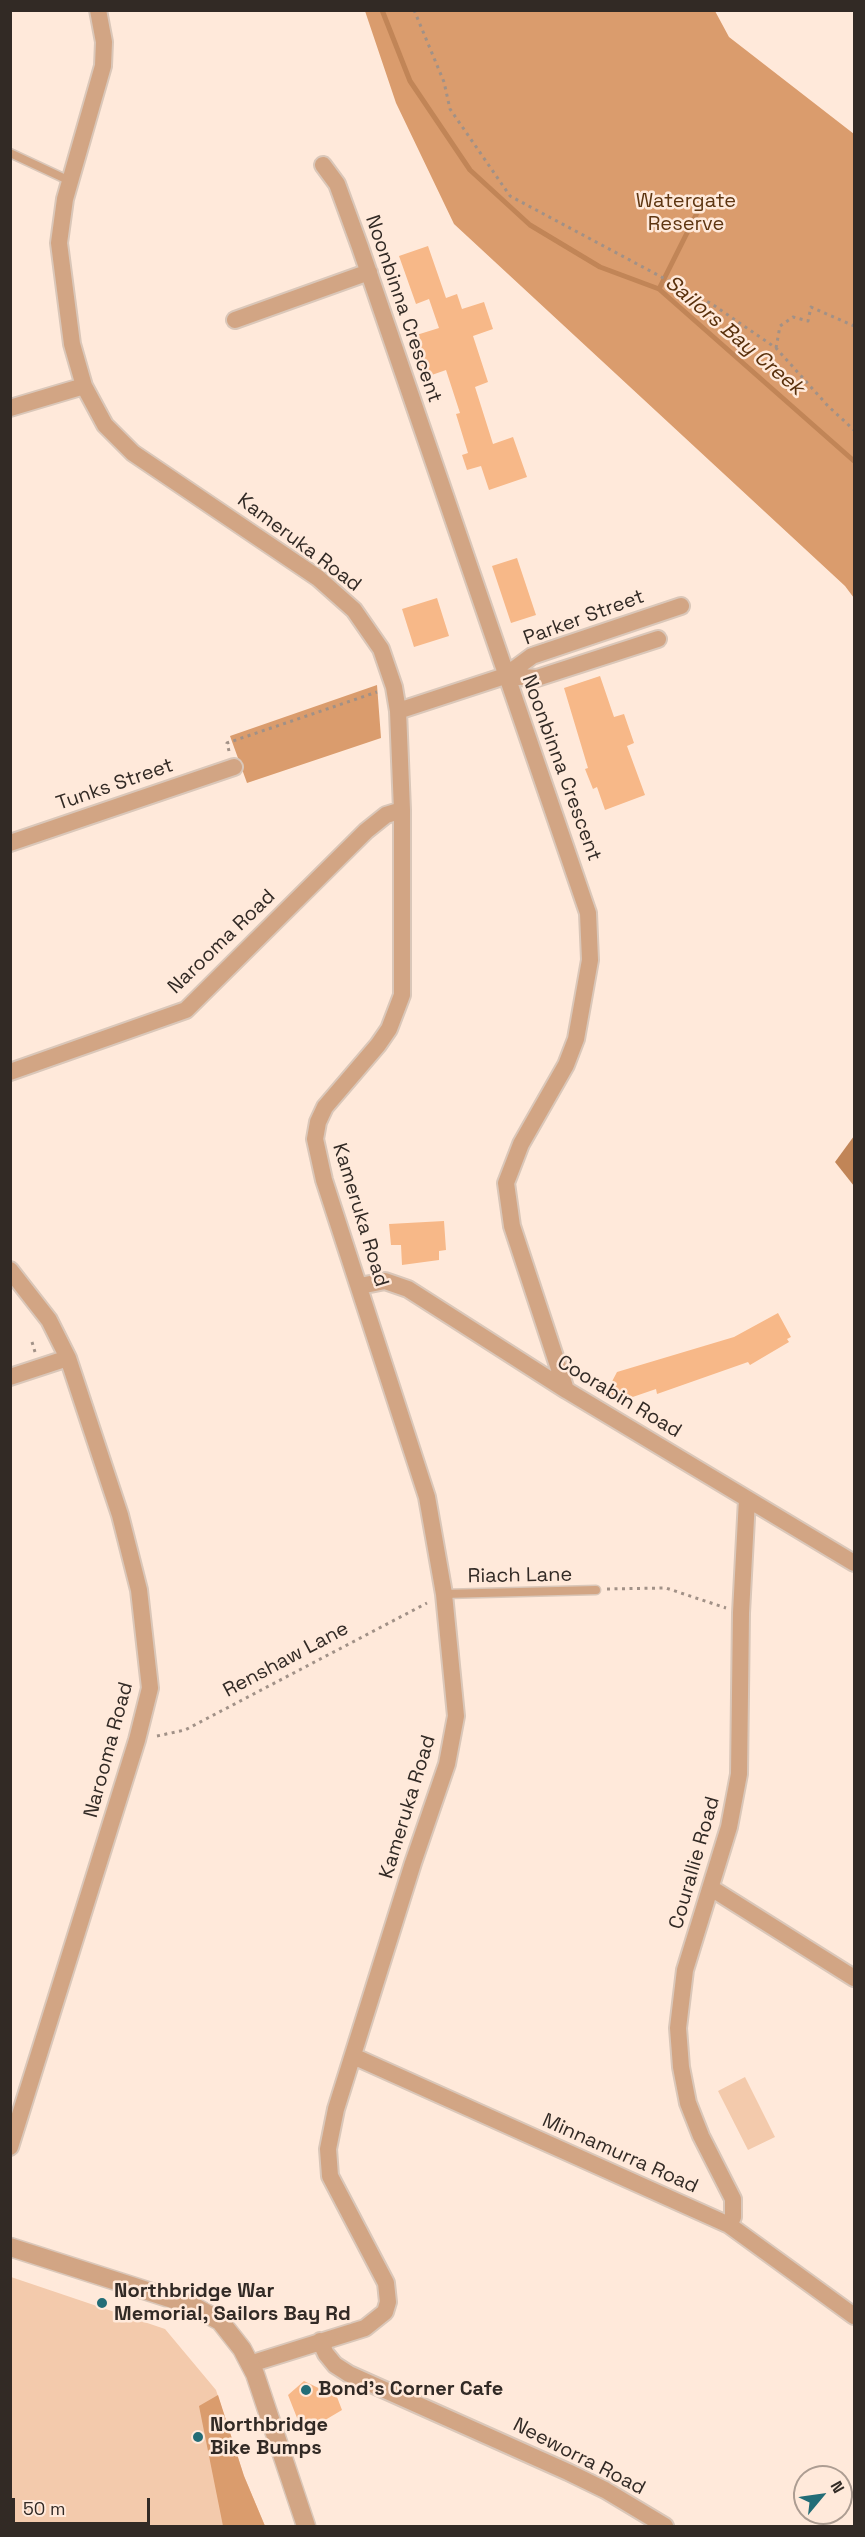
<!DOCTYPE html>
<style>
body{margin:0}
#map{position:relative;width:865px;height:2537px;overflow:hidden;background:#ffe9da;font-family:"Space Grotesk",sans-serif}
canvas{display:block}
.frame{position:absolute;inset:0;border:12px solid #322a25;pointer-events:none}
.north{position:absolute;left:793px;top:2465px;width:60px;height:60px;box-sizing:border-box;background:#ffe9da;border:2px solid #ad9d92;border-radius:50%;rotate:61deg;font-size:16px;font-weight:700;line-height:24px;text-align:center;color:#322a25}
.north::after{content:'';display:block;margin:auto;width:21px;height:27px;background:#236d77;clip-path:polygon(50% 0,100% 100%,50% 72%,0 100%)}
.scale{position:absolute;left:12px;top:2498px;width:138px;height:27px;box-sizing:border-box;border:3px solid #322a25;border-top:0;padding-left:8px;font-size:18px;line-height:21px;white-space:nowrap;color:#322a25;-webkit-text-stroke:4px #ffe9da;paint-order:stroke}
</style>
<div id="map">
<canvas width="865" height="2537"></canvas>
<div class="frame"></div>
<div class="north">N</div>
<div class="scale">50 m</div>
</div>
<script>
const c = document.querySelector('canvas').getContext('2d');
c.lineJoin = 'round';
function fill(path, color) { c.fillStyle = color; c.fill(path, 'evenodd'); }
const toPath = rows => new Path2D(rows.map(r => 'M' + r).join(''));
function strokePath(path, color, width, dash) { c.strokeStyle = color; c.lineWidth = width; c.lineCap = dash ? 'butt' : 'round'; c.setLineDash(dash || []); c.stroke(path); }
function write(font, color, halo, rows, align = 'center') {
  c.font = font + ' "Space Grotesk",sans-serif'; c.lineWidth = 5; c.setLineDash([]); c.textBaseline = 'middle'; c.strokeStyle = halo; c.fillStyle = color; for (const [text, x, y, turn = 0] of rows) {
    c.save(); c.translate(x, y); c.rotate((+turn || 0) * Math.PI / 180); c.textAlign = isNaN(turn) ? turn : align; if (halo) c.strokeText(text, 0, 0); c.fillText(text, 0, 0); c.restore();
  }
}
fill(toPath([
 [745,2077,775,2137,748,2150,718,2091],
 [11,2277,165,2329,216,2390,244,2476,265,2526,11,2526]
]), '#f3caac');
fill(toPath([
 [365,11,715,11,729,37,854,134,854,598,845,586,454,224,396,103],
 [377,685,381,738,247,783,230,736],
 [218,2395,244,2476,265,2526,223,2526,199,2406]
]), '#da9c6d');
fill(toPath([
 [854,1136,854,1186,835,1162]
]), '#c18557');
strokePath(toPath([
 [382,10,410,81,470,170,530,225,600,267,659,289,854,461],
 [659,289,698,211]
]), '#c18557', 5);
fill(toPath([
 [428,246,446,298,457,294,462,309,484,302,493,329,473,336,488,382,475,387,493,444,513,437,527,477,489,490,481,466,467,470,462,455,468,453,456,414,460,413,446,370,426,377,410,337,439,328,429,299,416,304,399,256],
 [517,558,536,615,511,623,492,566],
 [437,598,449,636,414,647,402,609],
 [600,676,614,717,624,714,634,743,627,746,645,795,605,810,597,787,593,789,585,769,588,768,564,688],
 [444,1221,446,1250,439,1251,439,1260,402,1265,401,1245,391,1245,389,1224],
 [778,1313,791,1337,787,1339,789,1342,750,1365,748,1362,657,1394,656,1389,621,1401,607,1391,617,1372,734,1337],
 [304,2381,337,2397,342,2410,315,2426,314,2424,301,2428,288,2395]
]), '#f7b888');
const service = toPath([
 [10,153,70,181],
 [444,1594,596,1590]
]);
const minor = toPath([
 [98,10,104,42,103,66,65,199,59,243,72,344,84,386,105,425,133,453,318,578,354,610,381,649,394,687,398,711,402,810,402,995,389,1029,378,1045,325,1107,318,1122,315,1139,324,1180,427,1497,444,1594,456,1716,447,1764,413,1863,336,2109,328,2149,330,2176,386,2283,388,2302,385,2312,365,2328,250,2364],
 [323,165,337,184,360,247,588,913,590,960,576,1039,566,1065,521,1144,506,1183,512,1226,566,1390],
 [235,320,369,272],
 [10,408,84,386],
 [505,676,537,678,658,639],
 [398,711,505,676,532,656,681,606],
 [10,843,234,767],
 [10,1072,186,1010,366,831,386,815,402,810],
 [10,1270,49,1320,68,1358,120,1515,139,1590,150,1688,137,1740,10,2147],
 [360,1286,385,1281,408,1289,566,1390,854,1563],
 [10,1377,68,1358],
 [711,1888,854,1978],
 [353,2056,729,2225,854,2316],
 [729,2225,733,2217,733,2199,701,2136,688,2103,681,2067,678,2028,685,1970,729,1827,739,1774,741,1613,747,1499],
 [320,2341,326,2354,335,2365,349,2374,568,2472,605,2490,665,2526]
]);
const tertiary = toPath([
 [10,2247,191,2305,220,2321,242,2349,255,2374,306,2526]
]);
strokePath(service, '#dac7b9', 11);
strokePath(minor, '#dac7b9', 20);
strokePath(tertiary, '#dac7b9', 21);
strokePath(toPath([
 [414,10,444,82,450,109,510,196,712,304,776,348,828,406,854,430],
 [776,348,780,326,793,317,808,321,811,307,854,326],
 [229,751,227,743,377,692],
 [32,1342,35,1352],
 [607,1589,666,1588,726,1608],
 [157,1736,185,1730,427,1603]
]), '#a19187', 3, [3, 4.5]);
strokePath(service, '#d2a584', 8);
strokePath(minor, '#d2a584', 16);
strokePath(tertiary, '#d2a584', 18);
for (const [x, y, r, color] of [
 [102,2303,6,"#236d77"],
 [306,2390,6,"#236d77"],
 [198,2437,6,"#236d77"]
]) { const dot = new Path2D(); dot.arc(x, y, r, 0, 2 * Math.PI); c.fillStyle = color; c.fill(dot); strokePath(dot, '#ffe9da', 2); }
write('20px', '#5e3612', '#ffe9da', [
 ["Watergate",686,202],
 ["Reserve",686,225]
]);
write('20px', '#322a25', '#ffe9da', [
 ["Noonbinna Crescent",403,309,71],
 ["Kameruka Road",299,543,37],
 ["Parker Street",584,618,-20],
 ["Noonbinna Crescent",561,768,70],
 ["Tunks Street",115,785,-19],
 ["Narooma Road",222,942,-44],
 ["Kameruka Road",360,1215,73],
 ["Coorabin Road",619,1397,31],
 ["Riach Lane",520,1576,-1],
 ["Renshaw Lane",286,1660,-28],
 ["Narooma Road",109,1750,-75],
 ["Kameruka Road",408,1807,-73],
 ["Courallie Road",695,1863,-74],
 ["Minnamurra Road",620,2154,24],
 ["Neeworra Road",579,2457,27]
]);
write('bold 20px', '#322a25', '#ffe9da', [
 ["Northbridge War",114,2292],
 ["Memorial, Sailors Bay Rd",114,2315],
 ["Bond's Corner Cafe",318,2390],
 ["Northbridge",210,2426],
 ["Bike Bumps",210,2449]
], 'left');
write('italic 21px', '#59300c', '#ffe9da', [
 ["Sailors Bay Creek",734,336,40]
]);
</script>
